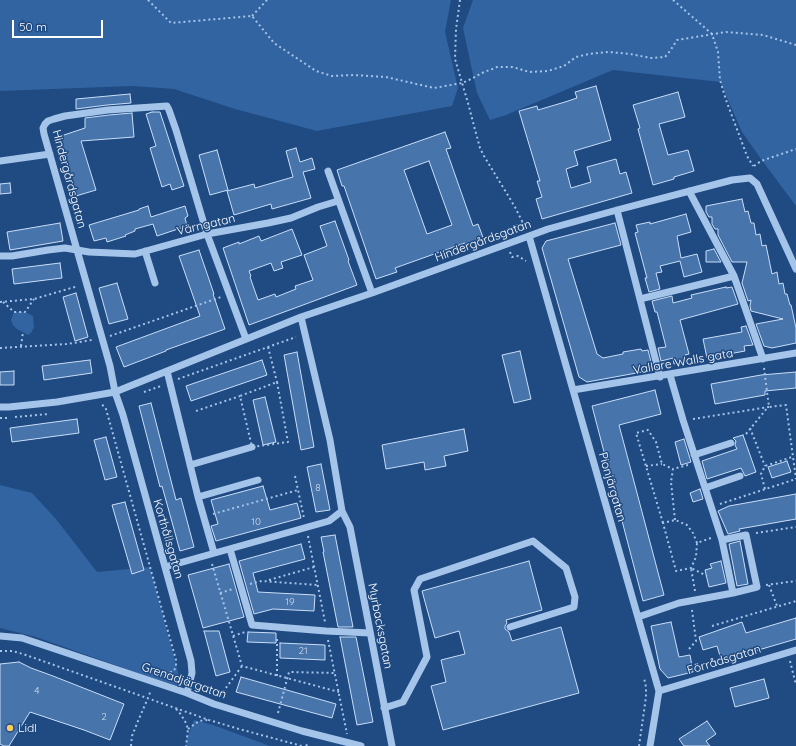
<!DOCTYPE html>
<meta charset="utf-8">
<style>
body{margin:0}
#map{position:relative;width:796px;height:746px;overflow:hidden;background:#1f4a82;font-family:Quicksand,sans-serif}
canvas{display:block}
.scale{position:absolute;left:12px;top:20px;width:91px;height:18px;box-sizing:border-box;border:2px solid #fff;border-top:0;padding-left:5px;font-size:12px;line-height:14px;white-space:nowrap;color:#fff;-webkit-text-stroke:3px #1f4a82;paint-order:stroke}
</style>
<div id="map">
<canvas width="796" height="746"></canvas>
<div class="scale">50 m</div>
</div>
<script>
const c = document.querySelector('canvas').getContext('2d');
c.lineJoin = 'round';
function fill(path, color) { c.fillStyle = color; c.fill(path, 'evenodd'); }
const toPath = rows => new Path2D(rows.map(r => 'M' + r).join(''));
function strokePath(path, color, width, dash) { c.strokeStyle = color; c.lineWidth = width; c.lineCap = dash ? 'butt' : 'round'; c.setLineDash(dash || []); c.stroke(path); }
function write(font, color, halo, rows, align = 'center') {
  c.font = font + ' Quicksand,sans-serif'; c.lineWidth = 3; c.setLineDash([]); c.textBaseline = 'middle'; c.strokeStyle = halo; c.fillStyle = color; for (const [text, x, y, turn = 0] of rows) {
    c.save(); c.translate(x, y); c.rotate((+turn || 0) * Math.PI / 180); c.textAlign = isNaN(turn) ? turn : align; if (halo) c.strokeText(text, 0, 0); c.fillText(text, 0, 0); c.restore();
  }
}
fill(toPath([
 [0,0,451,0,445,32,458,88,452,106,317,131,235,109,174,89,132,86,0,91],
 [473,0,796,0,796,206,761,159,742,132,720,82,613,70,506,115,490,120,477,93,463,28],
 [14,312,25,312,33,316,34,327,31,333,28,335,17,329,13,325,11,320],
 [0,485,32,493,56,519,97,572,150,567,182,687,146,676,36,637,0,628],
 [194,720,213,725,270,746,186,746,187,738]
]), '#3264a1');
const building = toPath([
 [596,86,611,140,574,151,578,165,566,169,571,188,591,182,587,167,616,159,620,174,626,172,632,193,542,219,536,199,542,197,537,181,540,181,519,111,537,106,538,110,565,102,577,98,575,92,596,86],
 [678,92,685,117,659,124,668,155,688,150,694,171,674,177,674,179,653,185,638,129,640,128,633,105,678,92],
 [130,94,131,103,107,105,76,109,76,99,130,94],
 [152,112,160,112,184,186,172,190,170,184,162,187,150,148,156,146,146,114,152,112],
 [132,113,134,137,81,141,96,190,76,196,58,137,85,128,85,118,109,115,132,113],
 [445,132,451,148,446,149,473,226,478,224,484,240,466,246,465,243,395,268,397,272,376,279,344,186,342,186,337,170,445,132],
 [429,161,452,225,427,234,404,170,429,161],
 [296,148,300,162,312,158,315,169,303,172,311,198,272,209,271,204,234,215,227,191,254,184,255,188,293,177,286,151,296,148],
 [217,150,228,190,210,195,199,155,217,150],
 [10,183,11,193,0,194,0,184,10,183],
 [742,199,745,212,748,211,751,223,754,223,756,235,760,234,762,246,766,245,772,274,777,272,779,284,783,283,785,294,787,294,790,305,791,305,796,328,796,343,772,348,764,346,756,324,783,319,751,311,750,306,751,300,748,301,742,283,747,262,732,262,718,235,718,229,715,229,712,224,712,217,709,217,706,212,706,206,742,199],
 [148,206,151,217,185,206,188,216,185,218,187,226,157,236,153,224,135,229,135,231,125,235,126,236,107,242,106,238,94,241,89,225,139,210,139,209,148,206],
 [686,214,691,232,677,236,681,258,697,254,702,272,684,277,680,261,660,266,662,272,656,273,660,289,649,292,645,278,647,278,635,233,638,232,636,225,650,222,650,224,686,214],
 [335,221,349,260,348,261,357,285,249,325,223,248,239,242,239,244,259,236,261,241,292,229,302,255,281,262,283,268,274,271,271,263,249,271,251,276,250,277,258,300,275,294,276,297,296,289,295,286,313,280,304,255,327,246,320,226,335,221],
 [60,223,63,241,10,250,7,232,60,223],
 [615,223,621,245,568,259,597,354,603,358,623,354,623,352,641,349,642,351,648,350,653,370,587,382,579,377,542,248,546,241,615,223],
 [714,249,721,262,706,262,706,251,714,249],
 [199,250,214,294,213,294,225,329,166,350,166,351,124,367,116,347,200,316,179,256,199,250],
 [60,263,62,278,14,284,12,269,60,263],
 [117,283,128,319,109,324,99,288,117,283],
 [726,287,726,288,732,287,738,304,680,320,689,354,685,355,686,360,674,364,673,358,661,361,658,348,666,347,657,312,655,312,652,301,672,296,673,303,692,298,691,295,726,287],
 [76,293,88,337,75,341,63,297,76,293],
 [746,326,753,345,744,346,745,351,707,358,703,339,742,332,741,327,746,326],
 [520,351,531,399,514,403,502,355,520,351],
 [297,352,314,447,301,450,284,355,297,352],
 [90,360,92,373,44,380,42,366,90,360],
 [262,360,267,375,191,401,186,386,262,360],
 [14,371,14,385,0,385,0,372,14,371],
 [796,372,796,388,765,391,765,395,715,404,711,384,761,375,796,372],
 [655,390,661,414,619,425,664,595,643,601,592,406,655,390],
 [265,397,276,442,263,445,253,400,265,397],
 [151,403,176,500,181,498,194,547,180,551,162,486,160,487,139,406,151,403],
 [77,419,79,433,12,442,10,428,77,419],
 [464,429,468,451,444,456,446,466,425,470,424,462,386,469,382,445,464,429],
 [743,435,756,472,745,476,741,468,707,479,702,461,737,449,735,445,736,441,733,438,743,435],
 [106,437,117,477,105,480,94,440,106,437],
 [684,439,691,462,681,465,675,442,684,439],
 [787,461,791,472,772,478,768,467,787,461],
 [321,464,330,510,316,512,307,467,321,464],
 [263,486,270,510,297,503,301,518,216,541,211,526,218,524,211,500,263,486],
 [700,489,703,499,693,502,690,493,700,489],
 [796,494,796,519,739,529,740,531,728,534,718,511,729,506,796,494],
 [125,502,144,570,132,574,112,505,125,502],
 [335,535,353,627,338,627,323,552,324,552,321,537,335,535],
 [740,541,748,584,737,586,729,544,740,541],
 [301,544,305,559,253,573,258,592,315,595,314,611,273,609,254,614,239,561,301,544],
 [529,561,542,610,506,620,507,623,505,626,505,629,509,632,512,641,561,627,579,693,443,730,431,686,446,682,441,660,465,654,459,631,435,638,422,591,529,561],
 [721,561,726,583,709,587,705,570,712,568,710,564,721,561],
 [229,564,244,617,203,628,188,575,229,564],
 [796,618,796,639,755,651,755,649,741,654,741,652,721,659,717,646,703,650,699,637,742,622,746,633,796,618],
 [671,622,679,657,690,655,693,672,668,678,660,669,651,626,671,622],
 [204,631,219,631,230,672,216,676,204,631],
 [248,632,276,633,276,643,247,642,248,632],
 [340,637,356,637,373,722,357,725,340,637],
 [280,643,325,645,325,660,280,658,280,643],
 [19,662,31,668,53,676,124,704,110,740,84,730,30,712,9,746,4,746,0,744,0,664,19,662],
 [241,677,336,704,332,718,236,692,241,677],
 [764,679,769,698,735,707,730,688,764,679],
 [707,721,716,734,706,741,710,746,684,746,679,739,707,721]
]);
fill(building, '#4774ab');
strokePath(building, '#c9def7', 1);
strokePath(toPath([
 [148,0,171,23,252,16,274,43,316,71,332,76,354,75,386,77,434,88,462,83,469,80,482,73,497,67,513,67,529,72,548,71,564,66,576,57,589,54,609,52,630,54,651,58,665,57,670,51,677,40,726,32,763,35,796,45],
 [460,0,456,29,455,59,468,103,474,126,480,148,484,156,515,207,525,227],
 [673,0,712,34,718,52,720,80,726,100,747,156,753,166],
 [252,16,267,0],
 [754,166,761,161,796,149],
 [505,236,503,231,523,223],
 [510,252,512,257,518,256,526,261],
 [0,302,34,299,78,286],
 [3,302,14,312,25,312,34,299],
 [110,336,221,297],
 [21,346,23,332],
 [268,347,277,382],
 [0,348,67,344,92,340],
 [764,368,769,407,786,405,796,479],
 [178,379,296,337],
 [277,382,288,442,252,447,240,396,277,382],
 [144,392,161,386],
 [102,405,104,406,106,409,176,660,176,666,174,671,166,674,161,673],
 [196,411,240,396],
 [15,417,49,414],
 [0,418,9,418],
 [693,419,769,407],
 [750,428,765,466],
 [746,434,768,407],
 [646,466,662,464],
 [295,476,304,518],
 [765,489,761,474,765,466,792,457],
 [720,504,796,479],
 [213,514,298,490],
 [675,520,671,482,673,469,688,465],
 [663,523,636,433,648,430,656,442,662,464,673,469],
 [756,533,796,527],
 [308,536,325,622],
 [697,543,693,533,687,525,675,520,663,523,676,571,691,568,696,557,697,543,711,538],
 [212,564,242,666,339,692],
 [269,580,314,567],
 [250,584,262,581,317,585],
 [766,585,796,581],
 [769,585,777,606],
 [695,591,691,568,707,576],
 [220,593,233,589],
 [712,626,796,601],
 [233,636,245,632,247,631],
 [328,640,347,734],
 [689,649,696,641,692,610],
 [0,651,12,651,23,654,209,720,239,729,302,746],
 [790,661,796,685],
 [277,676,277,636],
 [220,696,242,666],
 [176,709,179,712,185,721,188,729,186,746],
 [278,713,289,672,335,673],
 [188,729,199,721,208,720],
 [131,746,132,736,138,721,148,698,151,690],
 [306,746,309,742],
 [639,746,646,697,646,687,644,678]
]), '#a5c4e9', 2, [2, 3]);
strokePath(toPath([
 [0,161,50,154],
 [328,171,372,293],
 [689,191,734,276,763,359],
 [617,210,660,377],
 [529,236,659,691,650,746],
 [145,251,155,283],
 [0,256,12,256,48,250,65,248,89,252,135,254,207,234,268,223,291,218,318,207,338,201],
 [640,299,734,276],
 [167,371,198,497],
 [670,375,683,420,722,540],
 [573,390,796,353],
 [0,407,9,407,57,402,115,392,301,317,372,293,529,236,548,229,617,210,732,180,750,178,757,184,796,269],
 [694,455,731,443],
 [190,465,252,447],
 [705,488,740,476],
 [342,511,350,527,392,746],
 [230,549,252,625,326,631,370,633],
 [214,553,198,497,258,480],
 [165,567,329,521,342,511,330,440,301,317],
 [638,617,679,603,733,593,722,540,746,535,757,587,733,593],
 [0,636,22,638,187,693,214,704,302,731,361,746],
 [659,691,796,650],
 [187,693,192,673,191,661,123,415,115,392,110,366,44,134,43,128,45,124,48,121,54,119,65,116,108,110,167,106,169,110,176,130,207,234,246,339],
 [384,708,403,702,427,657,414,590,420,579,533,541,566,568,575,597,574,607,510,627]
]), '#a5c4e9', 7);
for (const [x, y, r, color] of [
 [10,728,4,"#f7cd65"]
]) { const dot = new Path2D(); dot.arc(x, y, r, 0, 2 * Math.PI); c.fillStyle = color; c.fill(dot); strokePath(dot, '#1f4a82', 1.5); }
write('10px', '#d1dcea', null, [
 ["8",318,488],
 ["10",256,522],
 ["19",290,602],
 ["21",303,651],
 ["4",37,691],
 ["2",104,717]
]);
write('12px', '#fff', '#1f4a82', [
 ["Hindergårdsgatan",69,179,75],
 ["Värngatan",206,225,-13],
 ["Hindergårdsgatan",483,241,-20],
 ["Vallare Walls gata",683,362,-10],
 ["Pionjärgatan",612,487,74],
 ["Korthållsgatan",168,539,74],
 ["Myrbacksgatan",380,626,79],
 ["Förrådsgatan",724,660,-17],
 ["Grenadjärgatan",184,681,19]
]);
write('12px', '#fff', '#1f4a82', [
 ["Lidl",18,728]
], 'left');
</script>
